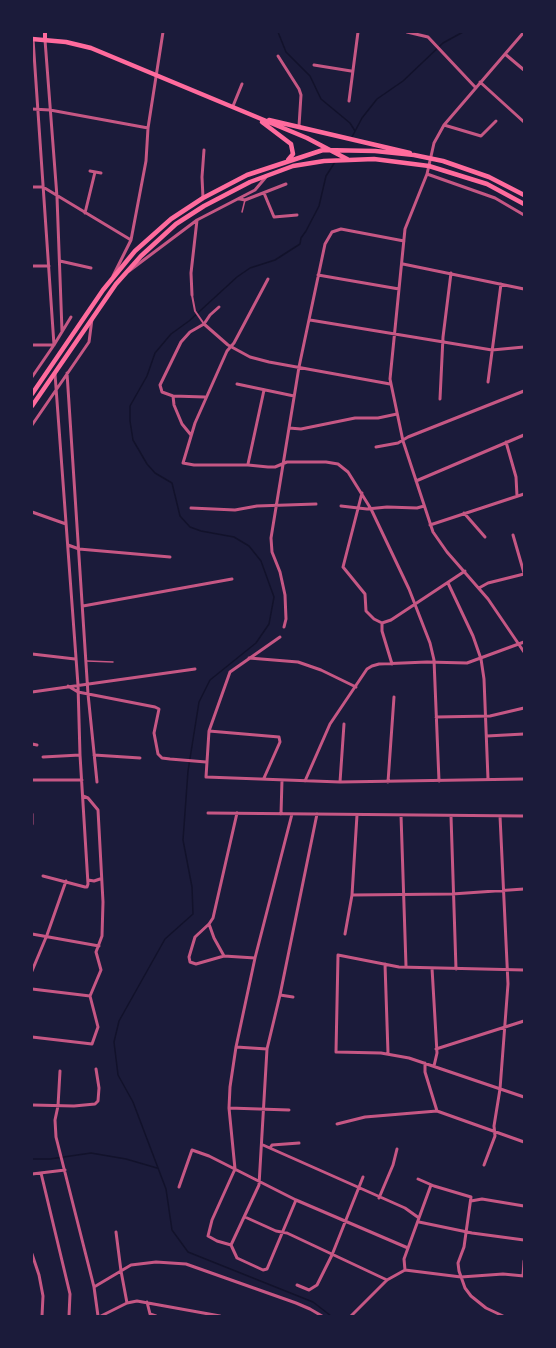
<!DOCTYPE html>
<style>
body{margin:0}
#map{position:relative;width:556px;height:1348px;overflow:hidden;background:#1b1b3a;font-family:"Source Serif 4",serif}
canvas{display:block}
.frame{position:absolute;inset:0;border:33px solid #1b1b3a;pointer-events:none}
</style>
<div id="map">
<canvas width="556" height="1348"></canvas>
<div class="frame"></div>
</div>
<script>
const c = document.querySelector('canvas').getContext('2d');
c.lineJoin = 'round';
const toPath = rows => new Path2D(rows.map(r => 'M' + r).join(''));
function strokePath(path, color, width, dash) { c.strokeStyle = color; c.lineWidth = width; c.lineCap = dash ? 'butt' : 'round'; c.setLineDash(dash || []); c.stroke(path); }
strokePath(toPath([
 [278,32,286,52,310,76,321,99,350,123,355,131],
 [352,137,362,118,377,99,403,81,443,43,463,32],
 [32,1159,50,1159,91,1153,126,1159,157,1168],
 [331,1316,313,1302,188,1252,172,1230,166,1189,133,1102,118,1075,114,1042,119,1021,165,939,193,914,192,887,183,840,188,771,199,702,210,680,256,643,269,624,274,597,261,561,249,546,234,537,201,531,190,527,180,516,172,483,155,473,147,464,133,440,130,421,130,406,147,376,155,353,171,334,189,321,237,277,250,268,275,260,300,244,301,238,306,231,319,206,326,176,342,151]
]), '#12122b', 1.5);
strokePath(toPath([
 [242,212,245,200],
 [87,661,113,662]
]), '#c65784', 1.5);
strokePath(toPath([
 [192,295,195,311,204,324]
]), '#c65784', 2);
strokePath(toPath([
 [407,32,428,37,476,88],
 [524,32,444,125,434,143,427,174,405,229,390,379,403,441,433,532,447,552,488,599,524,652],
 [33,39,54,345],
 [45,40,57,197,62,331],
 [505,54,524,70],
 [278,56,299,89,301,95,299,126],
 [314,65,351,71],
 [480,82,524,122],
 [349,101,358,32],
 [233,106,242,84],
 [32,109,50,110,148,128],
 [444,125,481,136,496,121],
 [90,171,101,173],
 [427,174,495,198,524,215],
 [32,187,43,187,131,240],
 [264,193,274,217,297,215],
 [203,198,202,177,204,150],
 [240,199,245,200,286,184],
 [85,213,95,172],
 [60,261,91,268],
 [403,264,524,289],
 [32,266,49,266],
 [129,271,197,220,255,190,266,177],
 [318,275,399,289],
 [113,276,131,240,146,161,148,128,163,32],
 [268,279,234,343,227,351,195,423,183,463,194,465,248,465,268,467,275,467,287,462,326,462,338,464,348,472,371,509,409,589,430,643,434,660,439,781],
 [192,295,191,273,197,220],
 [310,320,492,350,524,347],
 [204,324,228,345,250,357,269,362,390,384],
 [32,345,54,345],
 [67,373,88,694,97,782],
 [32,377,54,345,71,317],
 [488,382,501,284],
 [237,384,294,396],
 [173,396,174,405,182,424,191,435],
 [205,397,173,396,162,392,160,385,181,342,190,332,204,324,210,315,219,307],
 [440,399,443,337,451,273],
 [32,425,89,342,92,319],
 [289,428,301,429,355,418,378,418,397,414],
 [506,442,516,477,517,496],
 [376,447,398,443,408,437,524,391],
 [248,464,264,390],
 [416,481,524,435],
 [362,493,343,567,365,594,366,611,374,619,382,623],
 [341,506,367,509,387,507,417,508,424,506],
 [191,508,235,510,257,506,316,504],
 [32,512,66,524],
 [464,513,485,537],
 [430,525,524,494],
 [513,535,524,573],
 [68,545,79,549,170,557],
 [448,583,473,636,481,659,484,679,488,779],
 [479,588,488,583,524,574],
 [83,606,232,579],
 [382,623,391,620,465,571],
 [382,623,382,631,392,664],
 [284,627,286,619,285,595,280,572,272,552,271,538,299,367,325,244,332,232,341,229,404,241],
 [280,637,230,672,209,731,206,777,340,782,524,779],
 [32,654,75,659],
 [249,658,298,662,321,670,356,687],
 [68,686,78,692,155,707,159,709,154,733,158,754,162,758,170,759,206,762],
 [32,692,195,669],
 [436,717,490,716,524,708],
 [209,731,279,737,280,742,264,778],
 [487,736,524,734],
 [32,744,37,745],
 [94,755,140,758],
 [43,757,80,755],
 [32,780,82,780],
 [305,781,330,724,367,669,372,666,379,664,427,662,467,663,524,642],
 [340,782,344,724],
 [388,782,394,697],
 [83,796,88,798,98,810,103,902,102,936,96,952,101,970,90,996],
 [208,813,524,816],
 [237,813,213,918,209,924,195,937,189,957,190,962,196,964,224,956,255,958],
 [281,814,282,780],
 [401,815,406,966],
 [451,816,456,969],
 [32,824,32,814],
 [43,876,85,887,87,887,88,884,80,755,78,685,55,374],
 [88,880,94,881,100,879],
 [352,895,452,894,524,889],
 [209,924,214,938,224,956],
 [32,934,99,946],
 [345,934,352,895,357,815],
 [385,964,388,1053],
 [432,968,437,1053,434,1066],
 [524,970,399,967,338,955,336,1052,381,1053,409,1058,524,1097],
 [32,971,47,935,66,881],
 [32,989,90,996],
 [280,995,293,997],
 [32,1037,92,1044,98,1027,90,996],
 [236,1047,267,1049],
 [436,1049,524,1021],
 [425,1063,425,1072,437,1111],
 [60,1071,58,1106,55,1120,56,1137,94,1287,98,1316],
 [32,1105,74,1106,95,1104,98,1101,99,1088,96,1069],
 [229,1108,289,1110],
 [337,1124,365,1117,437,1111,524,1142],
 [263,1145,405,1208,419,1218],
 [270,1148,272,1145,299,1143],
 [484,1165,495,1136,494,1126,500,1089,508,984,500,816],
 [235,1169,229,1108,230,1087,236,1047,255,958,292,814],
 [41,1173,70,1294,69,1316],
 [32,1174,65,1170],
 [418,1179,434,1186,471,1197,464,1247,458,1263,459,1271,465,1288,471,1296,486,1308,503,1316],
 [179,1187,192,1150,209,1156,296,1200,408,1248],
 [379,1198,393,1165,397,1149],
 [471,1201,482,1199,524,1206],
 [245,1217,276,1231,287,1233,387,1280],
 [419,1222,472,1233,524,1240],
 [116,1232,121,1271,127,1303],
 [231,1245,259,1185,267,1049,280,995,317,814],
 [231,1245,237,1258,263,1270,267,1269,296,1200],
 [231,1245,217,1241,208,1236,212,1220,235,1169],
 [32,1254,39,1275,43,1296,42,1316],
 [405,1270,461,1277,503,1274,524,1276],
 [405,1270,404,1259,431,1185],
 [523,1276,524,1261],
 [297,1285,309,1290,317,1285,332,1255,363,1177],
 [94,1287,131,1265,156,1262,186,1264,296,1303,310,1309,322,1316],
 [147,1302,150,1314,156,1316],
 [101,1316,127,1303,137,1301,220,1316],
 [351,1316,387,1280,405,1270]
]), '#c65784', 3);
strokePath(toPath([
 [45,32,45,40]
]), '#ff6b9d', 4);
strokePath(toPath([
 [32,39,66,42,91,48,307,138,347,159],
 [269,120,410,153],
 [262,122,291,144,293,154,288,160],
 [32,394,103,290,135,251,171,219,203,198,247,175,323,150,375,151,414,155,443,161,489,177,524,195],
 [32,406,116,284,141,256,176,224,204,206,250,182,293,166,324,161,374,159,429,166,487,184,524,204]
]), '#ff6b9d', 4.5);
</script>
